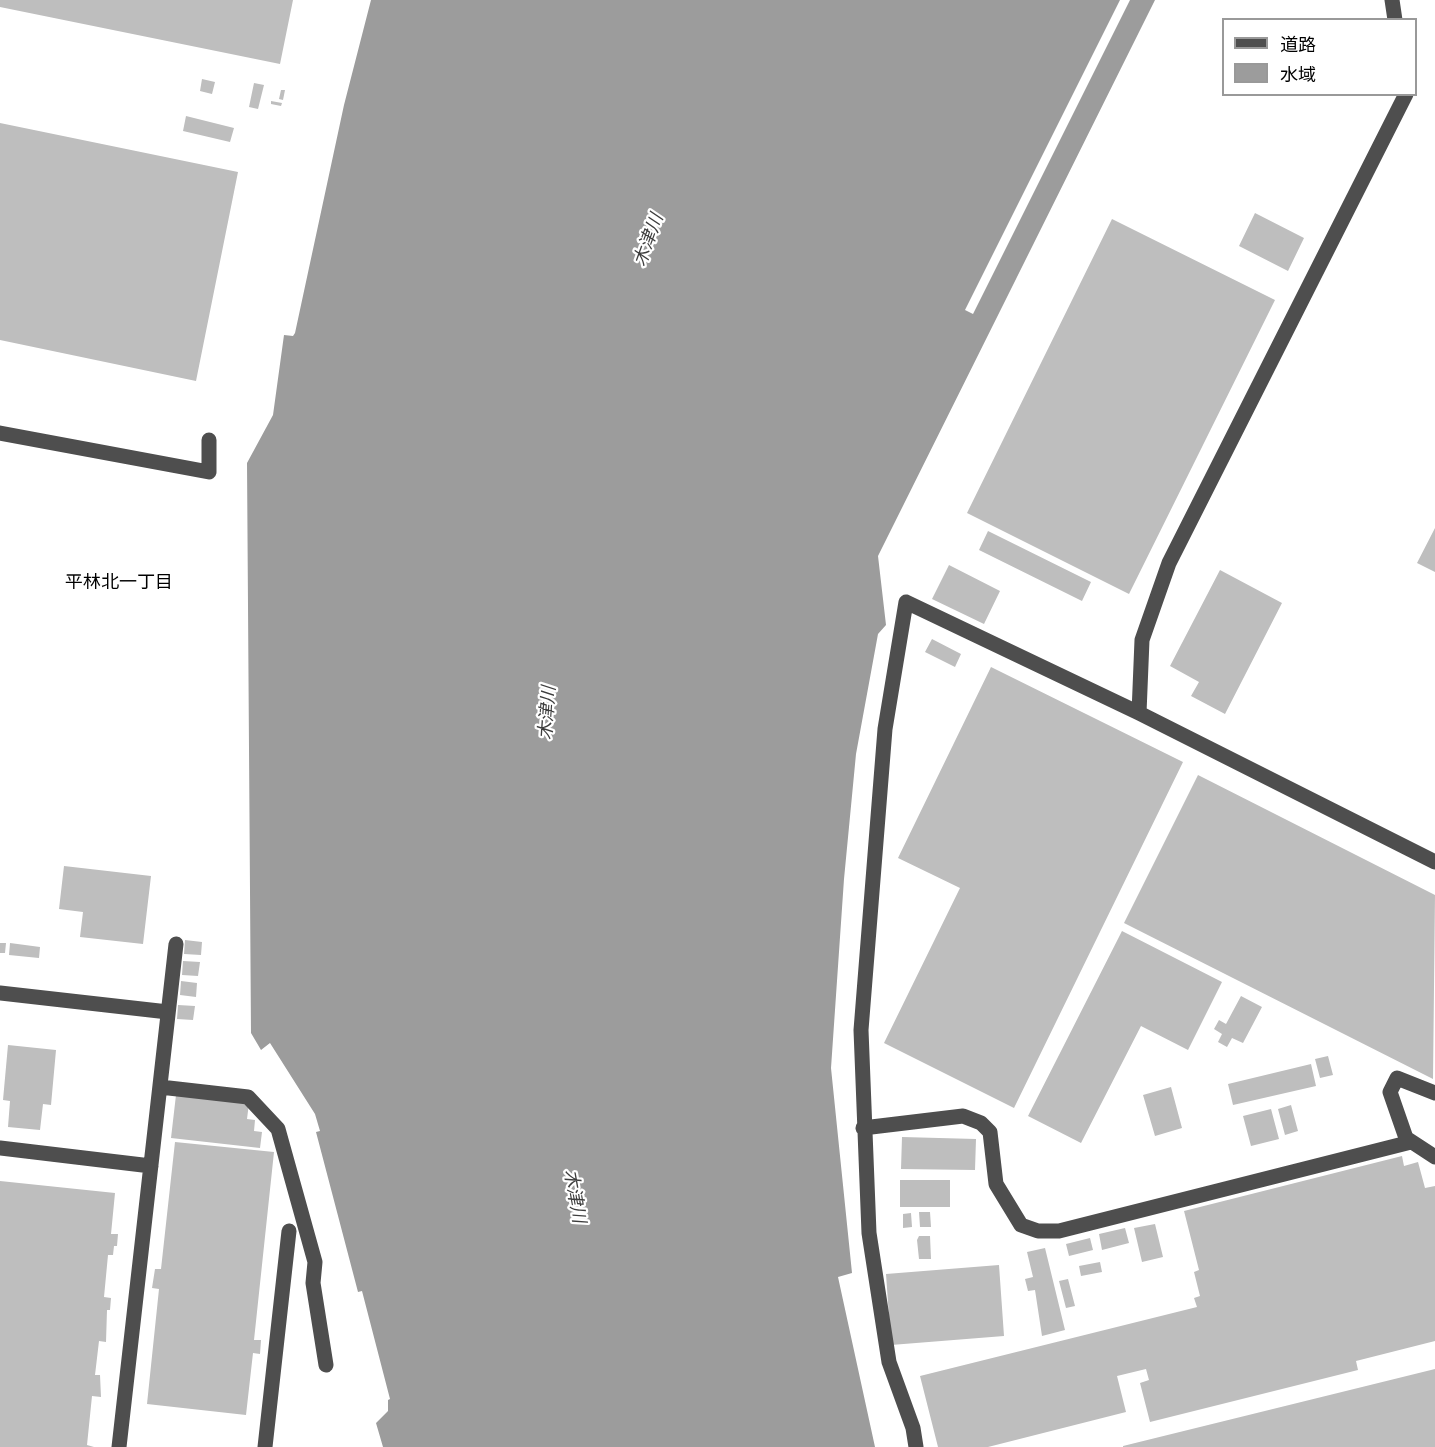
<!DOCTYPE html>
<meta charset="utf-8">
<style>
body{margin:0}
#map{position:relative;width:1435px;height:1447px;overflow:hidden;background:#fff;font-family:Barlow,"Noto Sans JP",sans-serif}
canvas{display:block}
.legend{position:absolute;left:1222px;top:18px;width:195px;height:78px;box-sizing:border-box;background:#fff;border:2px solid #999;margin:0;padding:8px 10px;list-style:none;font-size:18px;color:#000}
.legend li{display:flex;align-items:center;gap:12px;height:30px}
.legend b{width:30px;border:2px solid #999}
</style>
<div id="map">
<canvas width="1435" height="1447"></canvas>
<ul class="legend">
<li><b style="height:8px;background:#4e4e4e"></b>道路</li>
<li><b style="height:16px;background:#9c9c9c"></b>水域</li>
</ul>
</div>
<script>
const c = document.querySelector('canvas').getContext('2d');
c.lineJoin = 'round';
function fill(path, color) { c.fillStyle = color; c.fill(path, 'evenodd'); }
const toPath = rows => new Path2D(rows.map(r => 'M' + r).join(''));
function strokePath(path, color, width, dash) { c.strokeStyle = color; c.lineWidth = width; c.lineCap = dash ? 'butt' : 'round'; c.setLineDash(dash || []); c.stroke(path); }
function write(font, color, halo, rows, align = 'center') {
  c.font = font + ' Barlow,"Noto Sans JP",sans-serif'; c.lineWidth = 4.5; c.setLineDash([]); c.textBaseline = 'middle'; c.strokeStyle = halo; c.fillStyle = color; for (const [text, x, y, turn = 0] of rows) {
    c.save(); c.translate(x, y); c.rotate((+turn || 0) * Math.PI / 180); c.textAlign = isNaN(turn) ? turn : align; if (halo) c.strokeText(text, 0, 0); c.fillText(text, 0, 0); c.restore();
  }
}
fill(toPath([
 [371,0,1155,0,878,556,886,625,878,634,856,754,844,879,831,1068,852,1273,838,1277,875,1447,383,1447,376,1423,388,1411,388,1400,390,1399,362,1291,358,1292,316,1132,320,1131,315,1114,270,1043,261,1050,251,1033,247,463,273,415,284,335,293,336,295,333,344,105]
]), '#9c9c9c');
fill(toPath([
 [1120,0,1130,0,973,314,965,310]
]), '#fff');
fill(toPath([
 [0,0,293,0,280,64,0,7],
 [202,79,215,82,212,94,200,91],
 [254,83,264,85,258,109,249,107],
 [281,90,285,90,283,100,279,99],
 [271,101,282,103,281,106,271,104],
 [186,116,234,128,230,142,183,131],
 [0,123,238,172,196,381,0,340],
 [1255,213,1304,238,1288,271,1239,246],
 [1112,219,1275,300,1129,594,967,513],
 [1435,528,1435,572,1417,563],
 [988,531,1091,582,1082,601,979,550],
 [949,565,1000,591,984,624,932,599],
 [1220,570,1282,603,1225,714,1191,696,1199,682,1170,666],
 [932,639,961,654,955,667,925,652],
 [991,667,1183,762,1014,1108,884,1043,960,888,898,858],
 [1198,775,1435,895,1433,1079,1124,923],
 [64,866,151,876,143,944,80,937,83,912,59,909],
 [1122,931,1222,982,1188,1050,1141,1026,1081,1143,1028,1116],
 [185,940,202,942,201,955,184,954],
 [0,943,6,943,5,953,0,953],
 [10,943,40,947,39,958,9,955],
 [183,961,200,962,198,976,182,975],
 [181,981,197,983,196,997,180,995],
 [1241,996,1262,1007,1243,1043,1232,1038,1227,1047,1218,1042,1222,1034,1214,1029,1219,1020,1226,1024],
 [178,1005,195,1006,193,1020,177,1019],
 [8,1045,56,1050,51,1105,43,1104,40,1130,8,1127,10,1101,3,1100],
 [1328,1056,1333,1075,1320,1078,1315,1059],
 [1311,1064,1316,1086,1233,1105,1228,1084],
 [1171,1087,1182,1128,1155,1136,1143,1095],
 [176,1095,249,1103,247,1119,255,1120,254,1131,262,1132,260,1148,171,1138],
 [1291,1105,1298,1131,1285,1135,1278,1109],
 [1271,1109,1279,1139,1251,1146,1243,1116],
 [902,1137,976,1139,975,1170,901,1169],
 [175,1142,274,1152,254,1340,261,1340,260,1354,253,1353,246,1415,147,1404,159,1289,152,1288,155,1269,161,1269],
 [1402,1156,1404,1166,1418,1162,1425,1188,1435,1186,1435,1341,1356,1361,1358,1370,1150,1422,1140,1383,1149,1380,1146,1369,1117,1376,1126,1412,988,1447,938,1447,920,1376,1197,1307,1194,1298,1200,1296,1194,1272,1199,1270,1184,1211],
 [900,1180,950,1180,950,1207,900,1207],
 [0,1181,115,1193,111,1234,118,1234,117,1246,114,1246,113,1255,108,1255,104,1297,111,1298,110,1310,107,1310,106,1342,99,1341,95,1375,100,1375,101,1397,92,1396,87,1445,94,1447,0,1447],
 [919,1212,930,1212,931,1227,920,1227],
 [911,1213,912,1227,903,1228,903,1214],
 [1155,1224,1163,1257,1142,1262,1134,1228],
 [1125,1228,1129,1243,1102,1250,1099,1234],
 [919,1236,930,1236,931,1259,919,1259,917,1240],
 [1090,1238,1093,1250,1069,1256,1066,1244],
 [1045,1248,1065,1330,1042,1336,1035,1290,1028,1291,1025,1279,1033,1277,1027,1252],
 [1100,1262,1102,1272,1081,1276,1079,1266],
 [999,1265,1004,1336,891,1345,886,1274],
 [1068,1279,1075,1306,1066,1308,1059,1281],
 [1435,1369,1435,1447,1123,1447,1123,1446]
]), '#bebebe');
strokePath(toPath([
 [1392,0,1395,20],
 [0,433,209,472,209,440],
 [1139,713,1142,640,1169,563,1406,94],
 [0,993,168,1012],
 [160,1087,248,1097,278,1129,315,1262,313,1283,326,1365],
 [1435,1093,1397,1078,1390,1092,1406,1138,1435,1157],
 [863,1128,963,1116,981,1123,990,1132,996,1184,1021,1225,1038,1231,1059,1231,1411,1142],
 [0,1148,151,1166],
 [119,1447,176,944],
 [265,1447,289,1231],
 [916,1447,913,1428,889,1362,869,1233,861,1030,885,729,906,602,1139,713,1435,862]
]), '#4e4e4e', 15);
write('italic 18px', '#3d3d3d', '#fff', [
 ["木津川",648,240,-70],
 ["木津川",547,713,-86],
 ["木津川",575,1196,80]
]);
write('18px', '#000', '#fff', [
 ["平林北一丁目",119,582]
]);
</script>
